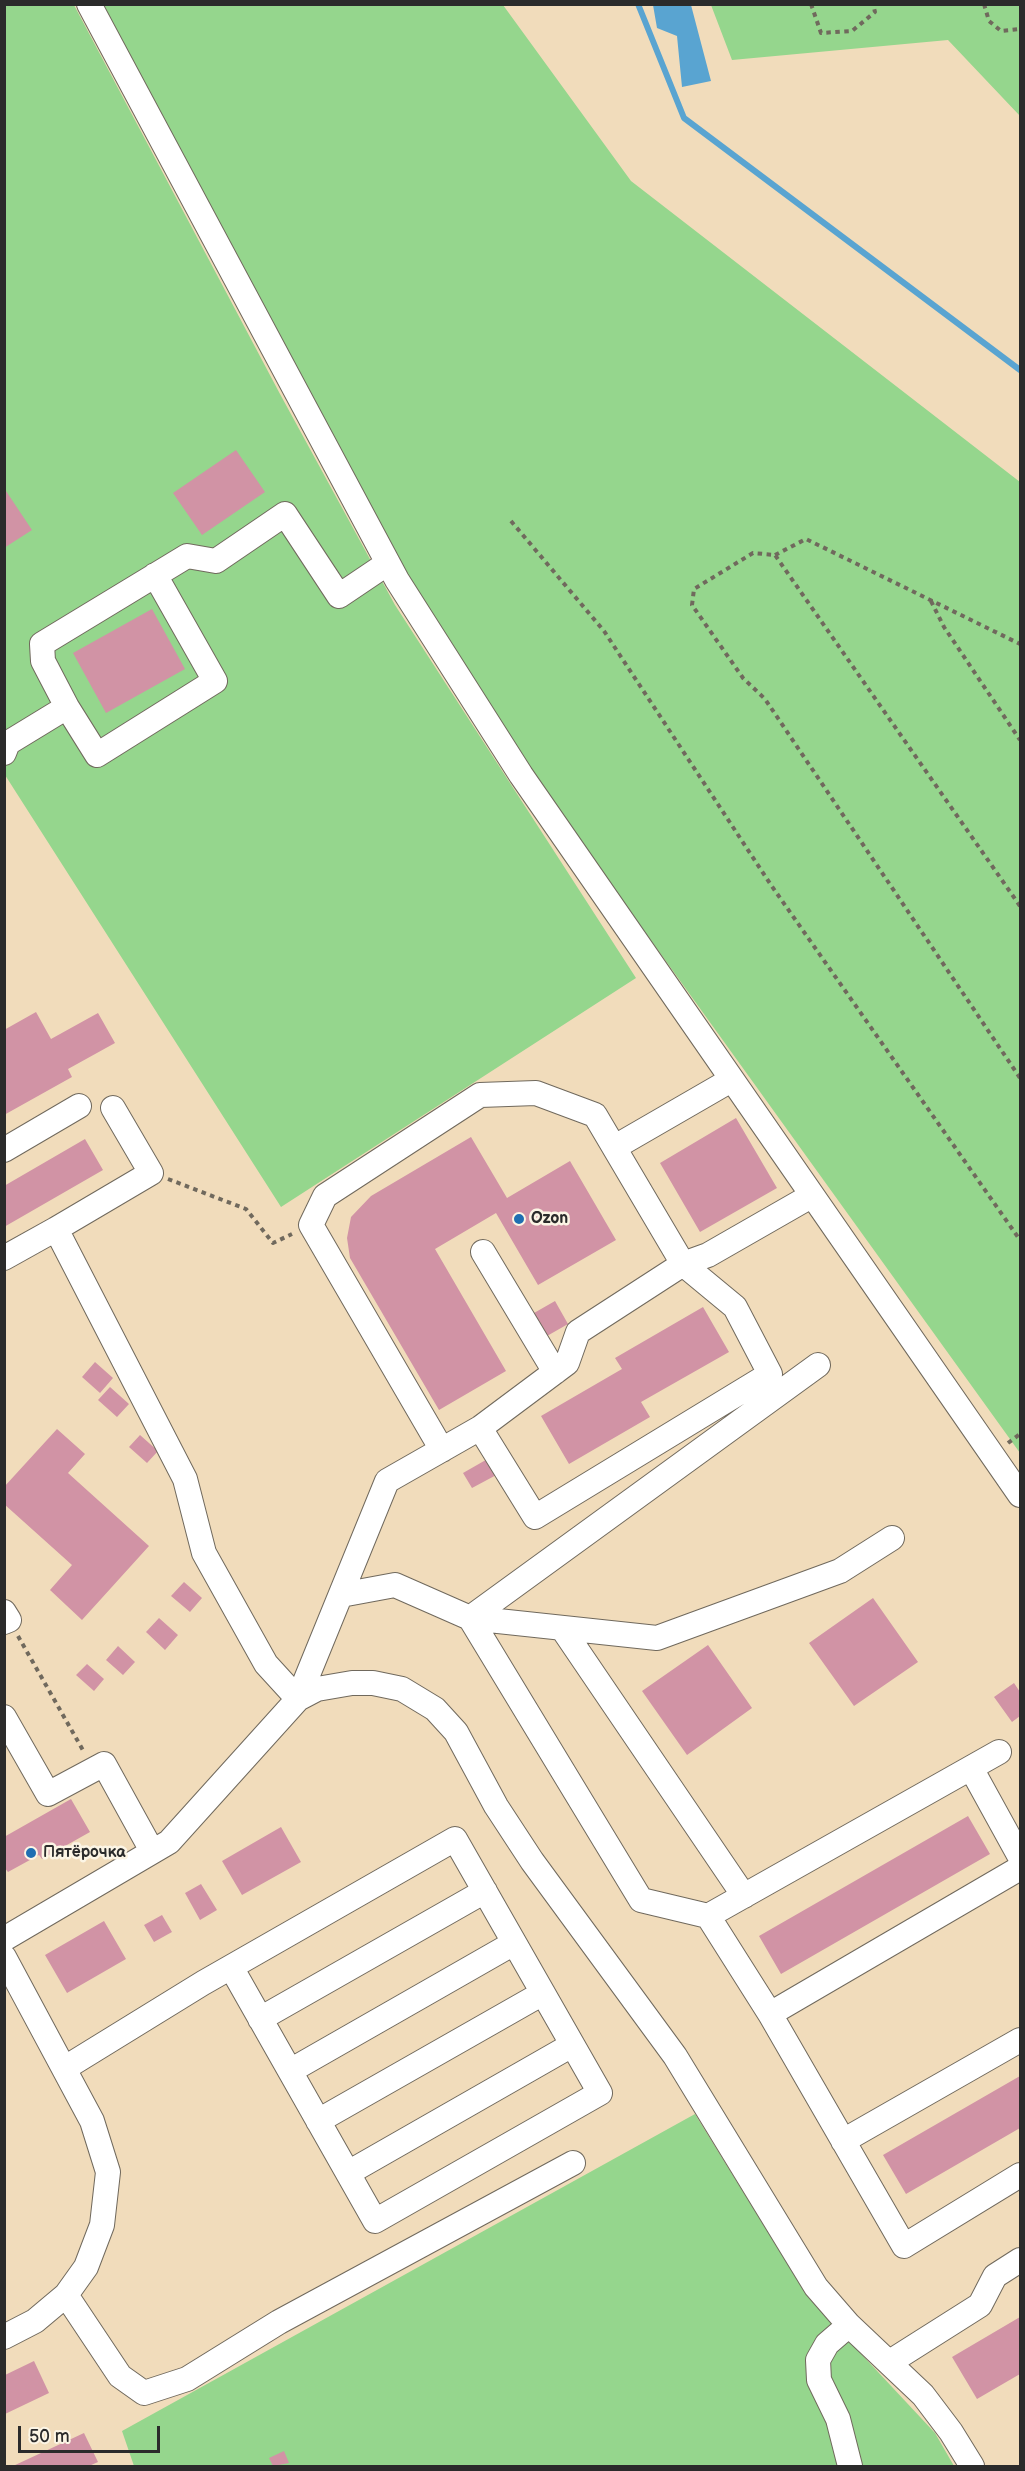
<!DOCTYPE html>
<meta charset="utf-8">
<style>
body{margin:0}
#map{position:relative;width:1025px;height:2471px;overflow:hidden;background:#f1dcbb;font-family:"Balsamiq Sans",sans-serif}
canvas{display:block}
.frame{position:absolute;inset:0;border:6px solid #2b2b2b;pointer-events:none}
.scale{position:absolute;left:18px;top:2426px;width:142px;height:27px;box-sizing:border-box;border:3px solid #2b2b2b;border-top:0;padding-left:8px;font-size:18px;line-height:21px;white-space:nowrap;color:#2b2b2b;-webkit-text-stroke:4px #fcf5e5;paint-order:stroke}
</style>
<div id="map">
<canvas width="1025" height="2471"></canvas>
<div class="frame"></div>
<div class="scale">50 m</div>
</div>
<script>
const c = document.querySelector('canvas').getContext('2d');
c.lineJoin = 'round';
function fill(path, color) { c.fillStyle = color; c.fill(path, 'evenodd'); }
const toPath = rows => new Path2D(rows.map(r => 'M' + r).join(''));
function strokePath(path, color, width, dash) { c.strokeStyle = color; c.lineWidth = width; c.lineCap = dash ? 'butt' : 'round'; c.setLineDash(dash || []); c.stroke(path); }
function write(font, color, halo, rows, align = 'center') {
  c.font = font + ' "Balsamiq Sans",sans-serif'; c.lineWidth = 5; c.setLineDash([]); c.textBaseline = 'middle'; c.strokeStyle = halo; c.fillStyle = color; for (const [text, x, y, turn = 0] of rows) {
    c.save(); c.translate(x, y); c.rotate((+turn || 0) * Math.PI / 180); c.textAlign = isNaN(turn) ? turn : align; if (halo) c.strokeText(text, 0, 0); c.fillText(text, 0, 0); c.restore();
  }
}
fill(toPath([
 [5,5,74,5,280,394,395,605,636,978,281,1207,5,775],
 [102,5,503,5,631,181,1020,482,1020,1453,529,771,416,593],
 [711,5,1020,5,1020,116,948,40,732,60],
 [695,2114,808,2297,935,2433,954,2466,134,2466,122,2431]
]), '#95d68d');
fill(toPath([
 [653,5,691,5,711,81,682,87,677,36,657,28]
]), '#59a4d1');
strokePath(toPath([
 [638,4,684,118,1020,370]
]), '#59a4d1', 6);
fill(toPath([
 [236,450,265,492,202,535,173,493],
 [4,488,32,530,4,548],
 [152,609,185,669,106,713,73,653],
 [36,1012,51,1039,98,1013,115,1043,68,1069,72,1077,4,1115,4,1030],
 [736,1118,777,1188,700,1232,660,1163],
 [471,1137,507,1198,570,1161,616,1240,538,1285,496,1213,435,1249,506,1371,439,1410,350,1258,347,1238,351,1217,371,1196],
 [85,1139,103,1170,4,1227,4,1186],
 [555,1301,568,1324,547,1336,534,1313],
 [703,1307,729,1352,641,1402,650,1417,569,1464,541,1416,622,1369,615,1358],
 [95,1362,113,1378,100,1393,82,1377],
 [110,1387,129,1404,117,1417,98,1400],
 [57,1429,85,1454,68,1473,149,1546,82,1620,50,1590,72,1565,4,1504,4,1487],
 [140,1435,158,1451,147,1463,129,1447],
 [491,1457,500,1473,472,1488,463,1473],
 [184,1582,202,1598,190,1612,171,1596],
 [873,1598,918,1662,854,1706,809,1643],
 [159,1618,178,1635,165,1650,146,1632],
 [708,1645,752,1708,687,1755,642,1691],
 [118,1646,135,1662,123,1675,106,1660],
 [87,1664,104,1679,94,1691,76,1675],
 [1014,1683,1020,1692,1020,1716,1012,1722,994,1697],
 [71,1799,90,1832,42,1859,39,1855,8,1872,4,1867,4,1837],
 [968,1816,990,1854,781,1974,759,1936],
 [281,1827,301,1862,242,1895,222,1861],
 [201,1884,217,1910,200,1920,185,1893],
 [162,1915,172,1932,154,1942,144,1925],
 [104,1921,126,1959,67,1993,45,1955],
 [1020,2076,1020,2128,906,2194,883,2155],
 [1020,2317,1020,2374,977,2399,952,2357],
 [34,2361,49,2393,5,2414,5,2375],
 [84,2433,98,2462,89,2466,13,2466],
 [284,2451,289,2463,273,2466,269,2458]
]), '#d193a5');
const minor = toPath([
 [89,4,397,580,521,775,1020,1495],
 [67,707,97,755,215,681,155,575],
 [4,753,8,743,67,707,43,661,42,644,187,556,216,561,285,514,339,596,388,563],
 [615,1147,731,1080],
 [4,1150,79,1106],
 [56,1229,151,1173,113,1108],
 [483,1252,555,1372],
 [4,1258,56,1229,185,1479,204,1553,266,1664,298,1699,387,1481,480,1428,567,1363,578,1332,683,1264,708,1255,811,1196],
 [442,1450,311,1225,325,1196,480,1095,536,1093,595,1115,683,1264,735,1307,770,1374,535,1517,480,1428],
 [341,1595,395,1585,470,1618,641,1900,708,1916,999,1752],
 [4,1612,9,1620,4,1622],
 [470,1618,657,1638,840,1571,892,1538],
 [470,1618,818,1365],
 [562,1628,744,1896],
 [4,1717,48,1794,104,1764,152,1851],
 [971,1768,1020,1857],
 [708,1916,770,2014,1020,1868],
 [4,1939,169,1842,298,1699,317,1689,352,1683,373,1683,402,1689,435,1709,456,1732,496,1806,532,1861,675,2056,816,2287,849,2325,923,2395,951,2432,972,2466],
 [4,1957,92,2121,108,2172,102,2225,86,2267,66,2295,35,2321,4,2337],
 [770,2014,904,2246,1020,2175],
 [260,2019,485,1891],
 [65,2068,203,1983,455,1839,600,2093,375,2221,231,1967],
 [290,2071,514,1943],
 [318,2121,543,1993],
 [843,2141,1020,2040],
 [348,2173,572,2045],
 [66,2295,120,2376,144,2393,187,2379,279,2322,573,2163],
 [849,2325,827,2344,818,2360,819,2380,838,2419,850,2466],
 [890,2362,980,2305,995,2276,1020,2260]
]);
strokePath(minor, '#70695d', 26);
strokePath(toPath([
 [811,4,821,33,852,31,875,12,873,4],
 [984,4,989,21,1001,31,1020,29],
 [511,521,604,631,771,885,1020,1240],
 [775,555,806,539,1020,644],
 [931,601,944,627,1020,740],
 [1020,906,775,555,753,553,694,589,692,605,743,678,765,699,1020,1078],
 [168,1179,246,1209,273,1243,292,1234],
 [1008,1443,1020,1434],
 [18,1636,84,1752]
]), '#70695d', 4, [4.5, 4.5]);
strokePath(minor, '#fff', 24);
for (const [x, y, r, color] of [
 [519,1219,6,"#1f6fb2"],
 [31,1853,6,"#1f6fb2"]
]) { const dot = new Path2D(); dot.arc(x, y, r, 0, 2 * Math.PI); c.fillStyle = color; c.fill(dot); strokePath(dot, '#fcf5e5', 2); }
write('bold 16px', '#2b2b2b', '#fcf5e5', [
 ["Ozon",531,1219],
 ["Пятёрочка",43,1853]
], 'left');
</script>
